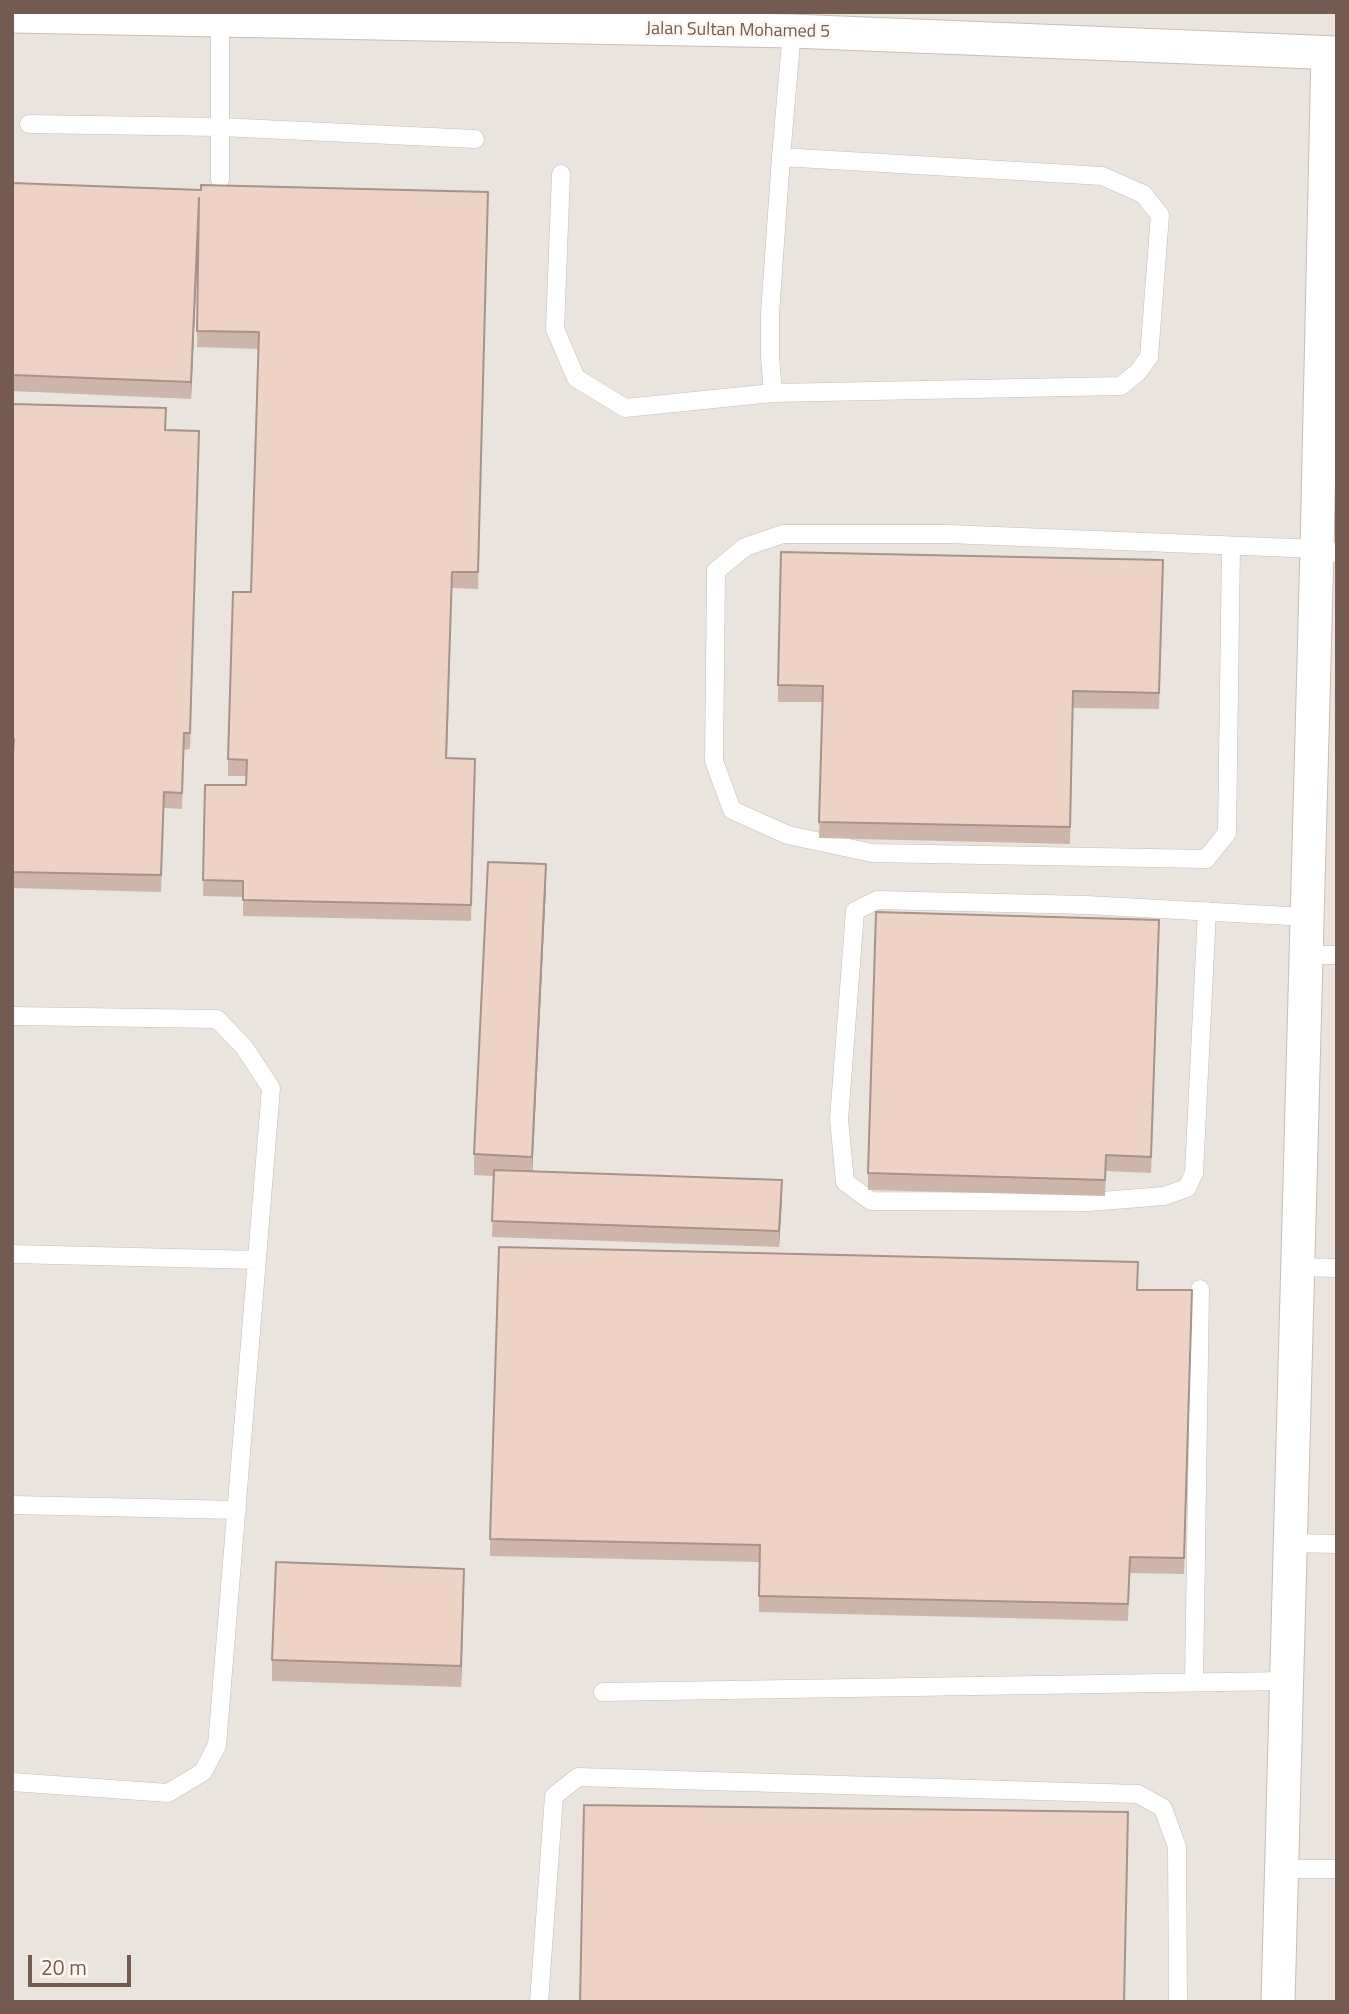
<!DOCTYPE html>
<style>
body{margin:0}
#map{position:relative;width:1349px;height:2014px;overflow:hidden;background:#fbf3ea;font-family:"Titillium Web",sans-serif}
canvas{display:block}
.frame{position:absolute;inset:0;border:14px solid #745a4f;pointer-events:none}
.scale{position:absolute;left:28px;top:1955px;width:103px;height:32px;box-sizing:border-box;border:4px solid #745a4f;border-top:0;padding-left:9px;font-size:21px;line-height:24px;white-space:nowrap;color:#745a4f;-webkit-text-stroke:5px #fef7f0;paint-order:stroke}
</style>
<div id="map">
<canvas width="1349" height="2014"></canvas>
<div class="frame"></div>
<div class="scale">20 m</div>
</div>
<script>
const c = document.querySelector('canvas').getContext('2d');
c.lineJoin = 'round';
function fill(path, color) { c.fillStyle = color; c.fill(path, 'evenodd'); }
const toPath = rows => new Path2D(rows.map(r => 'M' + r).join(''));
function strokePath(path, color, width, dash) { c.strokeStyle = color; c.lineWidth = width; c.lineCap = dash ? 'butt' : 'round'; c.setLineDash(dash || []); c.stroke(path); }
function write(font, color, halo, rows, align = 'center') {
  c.font = font + ' "Titillium Web",sans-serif'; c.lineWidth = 5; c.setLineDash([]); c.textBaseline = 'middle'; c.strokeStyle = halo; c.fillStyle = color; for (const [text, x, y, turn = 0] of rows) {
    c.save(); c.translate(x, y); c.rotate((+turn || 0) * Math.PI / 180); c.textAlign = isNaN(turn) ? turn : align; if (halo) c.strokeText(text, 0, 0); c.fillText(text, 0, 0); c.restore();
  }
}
fill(toPath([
 [12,12,1337,12,1337,2002,12,2002]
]), '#eae4df');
const service = toPath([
 [29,124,220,127,475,139],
 [781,157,1102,176,1143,194,1160,215,1149,357,1138,372,1121,386,773,393,770,357,770,314,781,157,792,31],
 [561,174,555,329,576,378,625,408,773,393],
 [220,180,220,21],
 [1231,546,1227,833,1206,859,872,853,788,835,732,810,714,761,716,571,745,547,783,534,948,534,1317,549,1337,553],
 [1207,911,1194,1173,1187,1188,1164,1196,1089,1202,871,1201,845,1182,839,1119,855,911,877,900,1086,905,1307,917],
 [1306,955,1337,955],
 [12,1016,217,1019,244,1047,271,1088,217,1745,203,1772,168,1793,12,1782],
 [12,1254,257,1260],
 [1297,1267,1337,1268],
 [12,1505,237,1510],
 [1290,1543,1337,1544],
 [1194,1682,1200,1289],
 [603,1692,1286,1681],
 [1281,1869,1337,1869],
 [539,2002,554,1796,578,1777,1138,1794,1163,1808,1177,1847,1178,2002]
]);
const minor = toPath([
 [12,16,792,31,1337,53],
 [1278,2002,1317,549,1328,53]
]);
strokePath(service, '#ccbbb1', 19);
strokePath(minor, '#ccbbb1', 35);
strokePath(service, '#fff', 18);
strokePath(minor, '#fff', 33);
fill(toPath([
 [12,183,201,190,488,192,478,589,452,588,447,758,475,759,471,921,243,916,243,897,203,896,205,785,246,785,247,776,228,776,228,759,251,592,259,349,197,347,199,223,191,399,12,391],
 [12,404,165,430,199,431,190,749,184,750,182,809,164,808,161,892,12,888],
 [1163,560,1159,709,1073,708,1070,844,819,838,822,702,778,702,778,685],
 [546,885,532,1171,782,1196,779,1247,492,1237,494,1176,474,1175,474,1154],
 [1159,936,1151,1173,1106,1171,1105,1196,868,1190,868,1173],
 [1138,1290,1192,1307,1184,1574,1130,1573,1128,1621,759,1612,759,1562,490,1556,490,1539],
 [464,1590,461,1687,272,1681,272,1660]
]), '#cdb5a9');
fill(toPath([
 [199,198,199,214,191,399,191,382],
 [546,864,546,885,532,1178,532,1157],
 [782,1180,782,1196,779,1247,779,1231],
 [464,1569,464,1590,461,1687,461,1666]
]), '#a79389');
const building = toPath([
 [12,183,201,190,201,185,488,192,478,572,452,572,446,758,475,759,471,905,243,900,243,881,203,880,205,785,246,785,247,760,228,759,233,592,251,592,259,332,197,331,199,198,191,382,12,375,12,183],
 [12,404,166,408,165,430,199,431,190,733,184,733,182,793,164,792,161,875,12,872,12,753,13,753,14,739,12,739,12,404],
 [781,552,1163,560,1159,693,1073,691,1070,827,819,822,823,686,778,685,781,552],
 [488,862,546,864,532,1157,474,1154,488,862],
 [876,912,1159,920,1151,1157,1106,1155,1105,1180,868,1173,876,912],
 [494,1170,782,1180,779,1231,492,1221,494,1170],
 [499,1247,1138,1262,1137,1290,1192,1290,1184,1558,1130,1557,1128,1604,759,1596,760,1545,490,1539,499,1247],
 [276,1562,464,1569,461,1666,272,1660,276,1562],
 [584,1805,1128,1812,1124,2002,580,2002,584,1805]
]);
fill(building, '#eed2c4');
strokePath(building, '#a79389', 2);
write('18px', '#745a4f', '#fef7f0', [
 ["Jalan Sultan Mohamed 5",738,31,1]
]);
</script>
